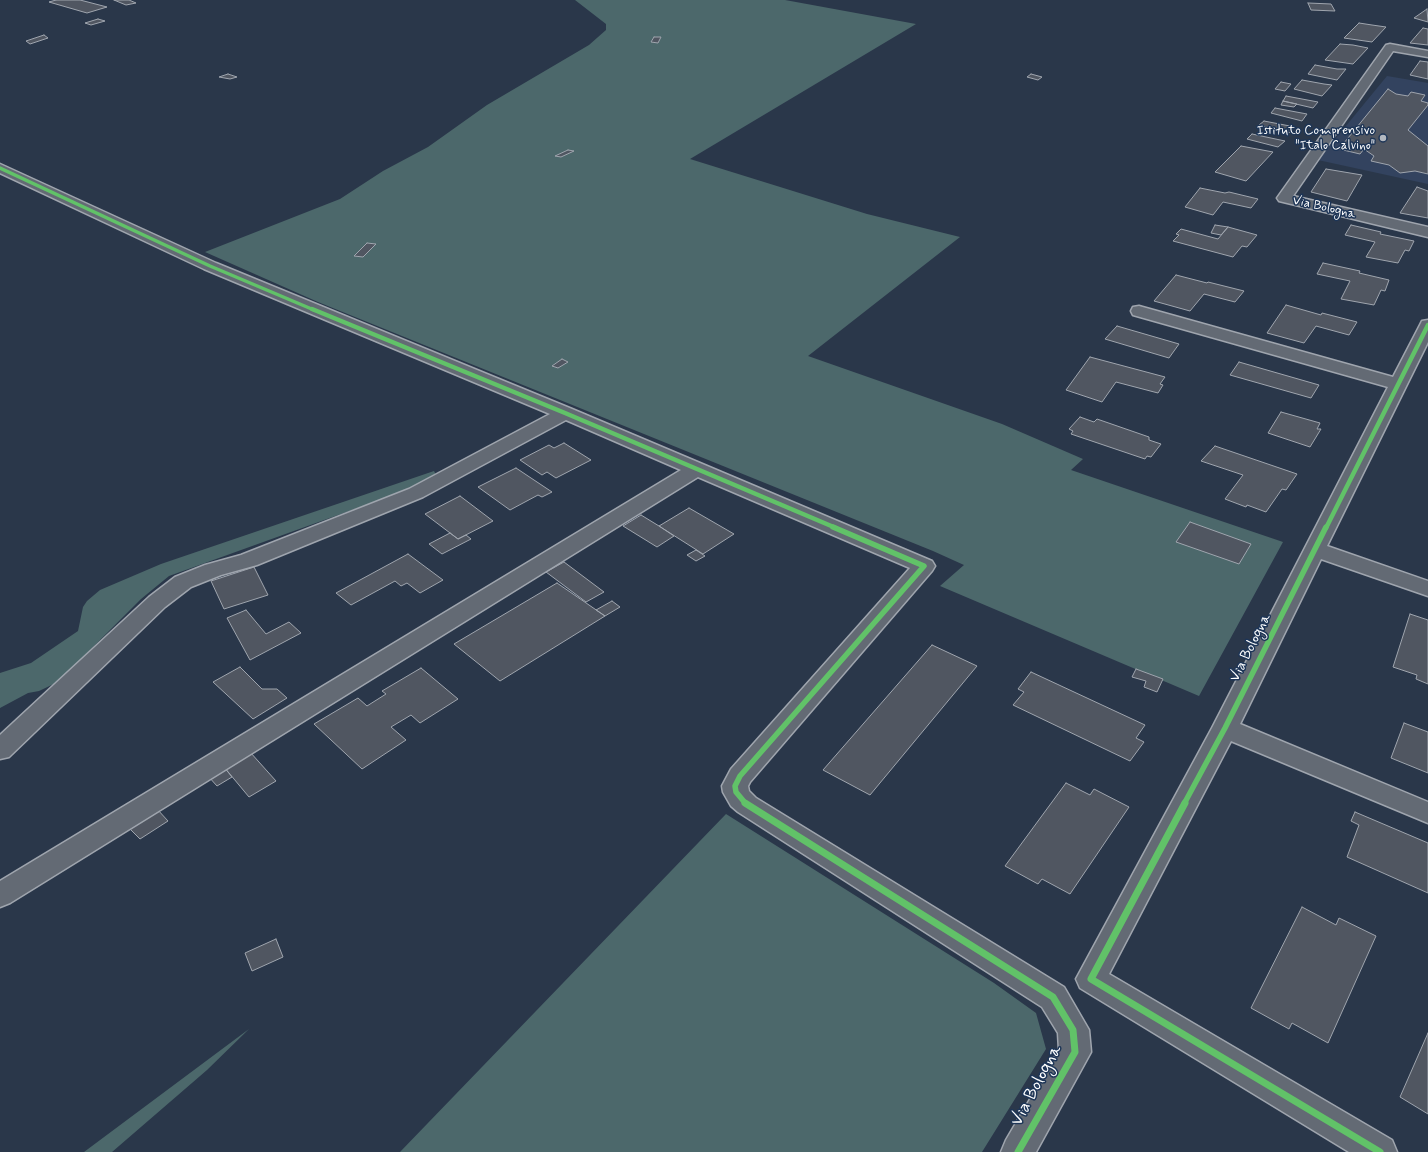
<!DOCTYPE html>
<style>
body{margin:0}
canvas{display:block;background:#2a374a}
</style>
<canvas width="1428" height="1152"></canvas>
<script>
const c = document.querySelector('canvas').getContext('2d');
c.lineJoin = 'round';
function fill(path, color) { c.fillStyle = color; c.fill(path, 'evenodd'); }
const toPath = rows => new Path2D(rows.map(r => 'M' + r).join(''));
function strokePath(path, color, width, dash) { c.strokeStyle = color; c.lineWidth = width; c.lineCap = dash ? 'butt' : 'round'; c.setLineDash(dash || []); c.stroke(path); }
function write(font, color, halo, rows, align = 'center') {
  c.font = font + ' Mynerve,sans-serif'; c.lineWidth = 3; c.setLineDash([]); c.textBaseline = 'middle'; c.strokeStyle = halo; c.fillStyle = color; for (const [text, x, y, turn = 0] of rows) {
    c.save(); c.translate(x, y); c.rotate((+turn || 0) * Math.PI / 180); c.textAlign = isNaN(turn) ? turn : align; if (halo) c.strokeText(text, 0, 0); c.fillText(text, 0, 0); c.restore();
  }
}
fill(toPath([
 [1387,76,1428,83,1428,184,1318,160]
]), '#33435f');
fill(toPath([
 [575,0,785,0,916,24,690,159,867,214,960,237,808,356,1002,424,1083,459,1071,470,1283,542,1199,696,940,586,964,565,933,551,318,302,205,252,340,199,383,171,428,147,487,105,589,45,606,30,606,24],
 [434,471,436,475,413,488,169,576,141,599,58,682,39,691,28,693,0,708,0,673,31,663,78,631,83,607,87,601,100,590,161,564],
 [726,814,994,983,1036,1013,1046,1049,982,1152,400,1152],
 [249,1029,207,1070,112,1152,84,1152]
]), '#4c686b');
const building = toPath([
 [56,0,80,0,107,7,87,13,49,2,56,0],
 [114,0,129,0,136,3,126,5,114,0],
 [1308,3,1331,4,1335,11,1311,10,1308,3],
 [1427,9,1428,22,1414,18,1427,9],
 [98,19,105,21,91,25,85,23,98,19],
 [1359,23,1372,25,1386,27,1372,42,1344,38,1359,23],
 [1423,28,1428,29,1428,45,1410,43,1423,28],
 [44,35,48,38,30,44,26,41,44,35],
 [654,37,661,37,658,43,651,42,654,37],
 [1340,44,1353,45,1368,48,1353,64,1325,60,1340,44],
 [1420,61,1428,62,1428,79,1410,75,1420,61],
 [1315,65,1337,69,1346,69,1337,80,1308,74,1315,65],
 [228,74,237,77,230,79,219,77,228,74],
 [1031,74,1042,77,1038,80,1027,77,1031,74],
 [1302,80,1324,84,1332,85,1322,96,1294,89,1302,80],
 [1281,82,1291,84,1285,91,1275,89,1281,82],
 [1388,89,1396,94,1408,96,1411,92,1425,95,1421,101,1428,103,1428,105,1408,130,1428,146,1428,174,1415,171,1400,173,1389,165,1371,161,1374,156,1364,149,1360,154,1339,149,1388,89],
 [1286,96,1318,102,1313,108,1283,101,1286,96],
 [1283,101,1297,104,1294,107,1281,105,1283,101],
 [1275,108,1307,114,1302,121,1271,113,1275,108],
 [1264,121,1295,127,1289,133,1259,125,1264,121],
 [1252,134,1285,141,1278,147,1247,139,1252,134],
 [1241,146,1273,152,1246,181,1215,172,1241,146],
 [568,150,574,151,561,157,555,156,568,150],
 [1326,169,1362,175,1347,201,1311,192,1326,169],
 [1417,187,1428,191,1428,218,1400,213,1417,187],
 [1200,188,1225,193,1229,192,1258,199,1251,208,1223,202,1213,215,1185,207,1200,188],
 [1215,225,1228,227,1221,235,1211,233,1215,225],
 [1351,225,1381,232,1380,234,1414,241,1409,251,1405,250,1398,263,1366,257,1375,242,1345,235,1351,225],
 [1228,227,1257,235,1247,247,1242,246,1233,257,1173,241,1179,235,1176,234,1181,229,1218,239,1228,227],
 [367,243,376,244,363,257,354,256,367,243],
 [1323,263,1360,271,1359,273,1389,280,1385,291,1381,290,1374,305,1341,299,1350,281,1317,274,1323,263],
 [1176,275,1207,283,1208,282,1244,291,1235,302,1204,294,1190,311,1154,301,1176,275],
 [1286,305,1321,315,1322,313,1357,322,1349,335,1316,326,1304,343,1267,333,1286,305],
 [1117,326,1179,344,1169,358,1105,339,1117,326],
 [1090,357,1165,377,1160,384,1163,385,1158,393,1116,382,1102,402,1066,390,1090,357],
 [562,359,568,362,558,368,552,366,562,359],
 [1239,362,1319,385,1311,398,1230,375,1239,362],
 [1281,412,1320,423,1317,429,1321,429,1310,447,1268,433,1281,412],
 [1080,417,1094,422,1097,419,1149,437,1149,440,1161,444,1151,457,1147,456,1145,459,1071,434,1073,431,1069,429,1080,417],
 [564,443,591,460,556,478,547,472,542,475,520,460,549,445,554,448,564,443],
 [1215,446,1297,474,1286,490,1282,489,1266,512,1247,505,1246,507,1225,499,1243,475,1201,461,1215,446],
 [516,468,552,492,542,497,538,495,510,510,478,487,516,468],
 [460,496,493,521,458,539,425,514,460,496],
 [689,508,734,534,703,554,659,526,689,508],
 [641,515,659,526,674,536,657,547,623,526,641,515],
 [1190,522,1251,544,1239,564,1176,542,1190,522],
 [450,533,458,539,466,535,471,539,442,554,429,544,450,533],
 [696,550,705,556,696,561,687,555,696,550],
 [408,554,443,580,420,593,407,583,401,586,395,581,351,605,336,593,408,554],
 [564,562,604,592,586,602,546,572,564,562],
 [254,567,268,595,224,609,211,581,254,567],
 [557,583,605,616,500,681,454,644,557,583],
 [612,601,620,607,605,616,596,610,612,601],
 [246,610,266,634,289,622,301,633,250,660,227,618,246,610],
 [1410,614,1428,620,1428,684,1416,679,1417,675,1393,667,1410,614],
 [932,645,977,666,870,795,823,770,932,645],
 [240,667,262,689,277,689,287,698,253,719,213,682,240,667],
 [421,668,458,699,420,723,411,715,391,727,406,740,362,769,314,724,358,698,367,706,386,694,382,691,421,668],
 [1136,669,1163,679,1157,692,1144,687,1146,681,1132,677,1136,669],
 [1031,672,1145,725,1136,738,1144,742,1130,761,1013,705,1024,692,1018,689,1031,672],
 [1404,723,1428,732,1428,773,1391,758,1404,723],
 [250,752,276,781,249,797,224,767,250,752],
 [224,767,232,777,217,786,208,776,224,767],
 [1066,783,1090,795,1094,789,1129,807,1070,894,1042,879,1038,884,1005,866,1066,783],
 [157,809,168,821,140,839,128,827,157,809],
 [1355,812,1428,843,1428,893,1347,857,1359,825,1351,821,1355,812],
 [1302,907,1336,925,1339,918,1376,936,1328,1043,1292,1023,1289,1029,1251,1008,1302,907],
 [276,939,283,957,252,971,245,953,276,939],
 [1428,1033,1428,1114,1400,1097,1428,1033]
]);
fill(building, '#505661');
strokePath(building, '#9fa5ae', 1);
const minor = toPath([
 [1390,44,1428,51,1428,57,1393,51,1293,196,1428,227,1428,237,1279,201,1277,198,1386,45,1390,44],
 [0,164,216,263,572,409,932,561,935,566,932,571,750,782,748,786,749,791,756,798,1064,987,1089,1030,1091,1052,1036,1152,1001,1152,1006,1140,1059,1050,1058,1033,1042,1007,738,812,731,806,723,792,722,786,731,769,910,568,698,477,10,903,0,907,0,881,681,470,566,420,423,497,257,565,221,575,191,587,165,607,9,757,0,759,0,735,149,597,175,577,205,565,241,555,409,489,550,414,204,269,0,173,0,164],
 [1139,306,1393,377,1420,325,1422,321,1428,320,1428,342,1327,546,1428,581,1428,596,1321,559,1240,724,1428,802,1428,823,1231,741,1109,974,1392,1140,1397,1152,1349,1152,1080,988,1076,979,1212,728,1388,387,1133,315,1131,311,1133,307,1139,306]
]);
strokePath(minor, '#9fa5ae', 3);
fill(minor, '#636a74');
strokePath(toPath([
 [0,168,210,266,314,310]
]), '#61c268', 3.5);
strokePath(toPath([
 [312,309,565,413,836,528],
 [1326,528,1428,325]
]), '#61c268', 4.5);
strokePath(toPath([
 [746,804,736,792,735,786,740,776,924,566,833,527],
 [1184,804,1225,728,1326,527]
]), '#61c268', 5.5);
strokePath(toPath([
 [745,803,1053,997,1073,1030,1075,1052,1018,1152],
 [1185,803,1091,979,1380,1152]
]), '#61c268', 7);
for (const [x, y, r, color] of [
 [1383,138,4,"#b4b9c0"]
]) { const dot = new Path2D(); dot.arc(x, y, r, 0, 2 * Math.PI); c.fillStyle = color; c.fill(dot); strokePath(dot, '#1d3557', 1.5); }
write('13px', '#fff', '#1d3557', [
 ["Istituto Comprensivo",1375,131],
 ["\"Italo Calvino\"",1375,146]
], 'right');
write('13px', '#fff', '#1d3557', [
 ["Via Bologna",1324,208,13]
]);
write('15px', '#fff', '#1d3557', [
 ["Via Bologna",1251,648,-63]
]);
write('18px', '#fff', '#1d3557', [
 ["Via Bologna",1037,1086,-62]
]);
</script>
